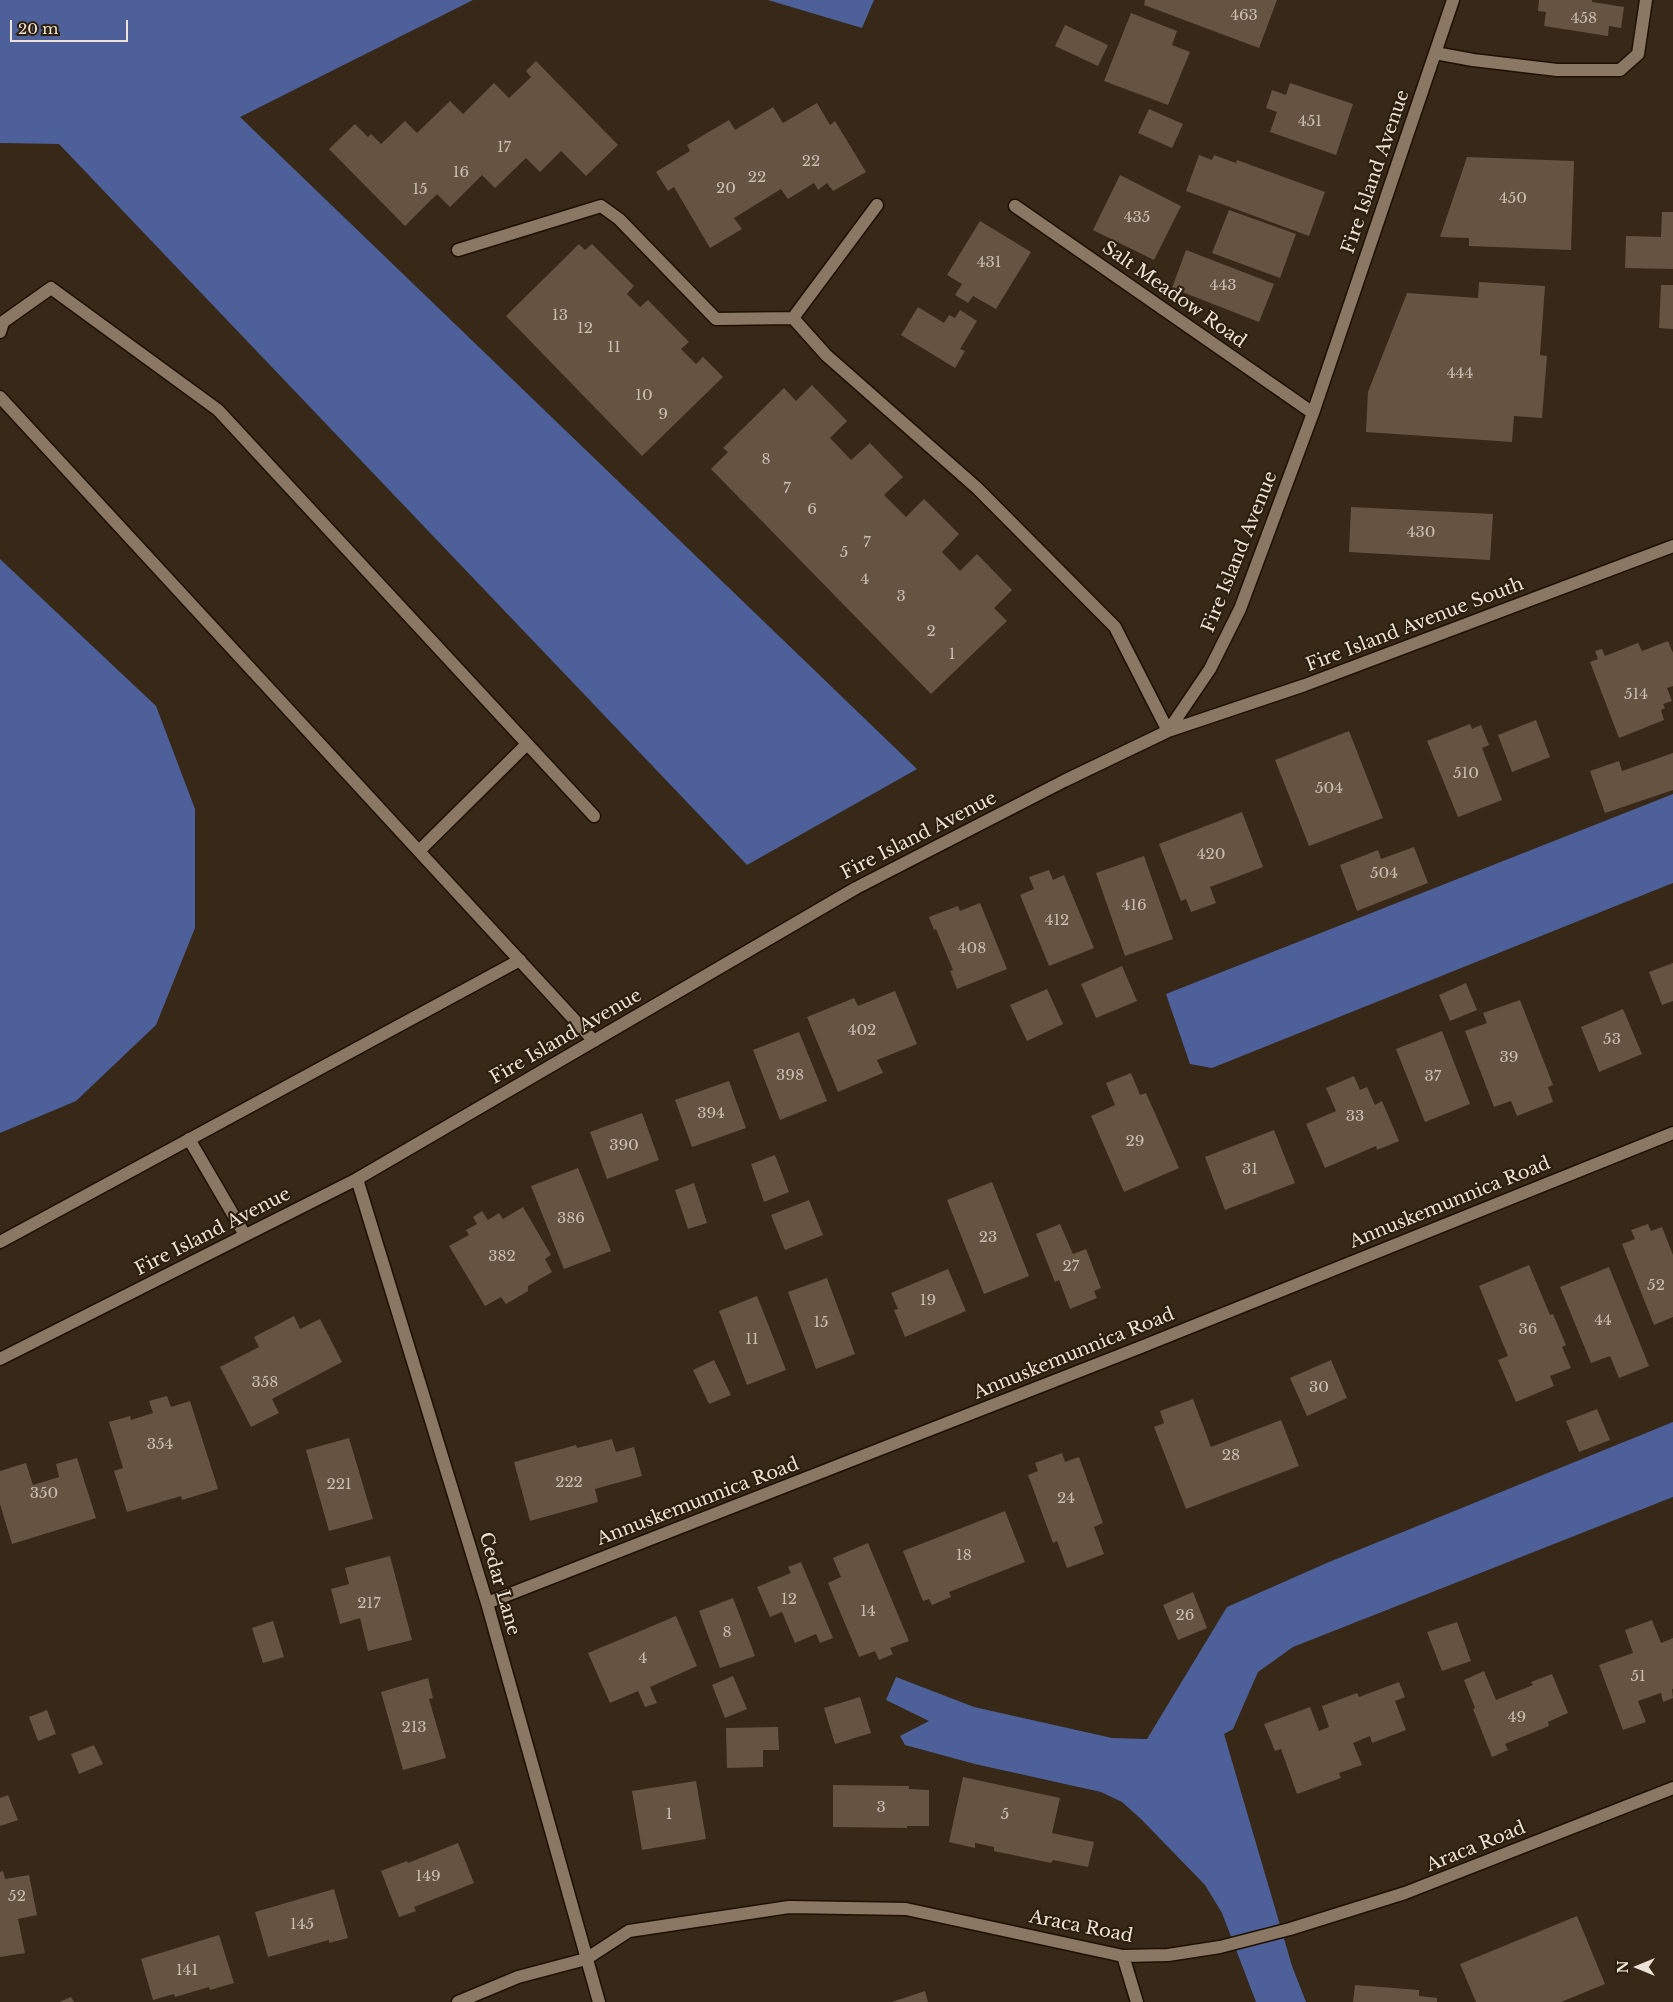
<!DOCTYPE html>
<style>
body{margin:0}
#map{position:relative;width:1673px;height:2002px;overflow:hidden;background:#372818;font-family:"Libre Baskerville",serif}
canvas{display:block}
.north{position:absolute;left:1613px;top:1942px;width:50px;height:50px;-webkit-text-stroke:4px #2d1f0e;paint-order:stroke;rotate:270deg;font-size:14px;font-weight:700;line-height:20px;text-align:center;color:#ece2d7}
.north::after{content:'';display:block;margin:auto;width:18px;height:22px;background:#ece2d7;clip-path:polygon(50% 0,100% 100%,50% 72%,0 100%)}
.scale{position:absolute;left:10px;top:20px;width:118px;height:22px;box-sizing:border-box;border:2px solid #ece2d7;border-top:0;padding-left:6px;font-size:15px;line-height:18px;white-space:nowrap;color:#ece2d7;-webkit-text-stroke:4px #2d1f0e;paint-order:stroke}
</style>
<div id="map">
<canvas width="1673" height="2002"></canvas>
<div class="north">N</div>
<div class="scale">20 m</div>
</div>
<script>
const c = document.querySelector('canvas').getContext('2d');
c.lineJoin = 'round';
function fill(path, color) { c.fillStyle = color; c.fill(path, 'evenodd'); }
const toPath = rows => new Path2D(rows.map(r => 'M' + r).join(''));
function strokePath(path, color, width, dash) { c.strokeStyle = color; c.lineWidth = width; c.lineCap = dash ? 'butt' : 'round'; c.setLineDash(dash || []); c.stroke(path); }
function write(font, color, halo, rows, align = 'center') {
  c.font = font + ' "Libre Baskerville",serif'; c.lineWidth = 4.5; c.setLineDash([]); c.textBaseline = 'middle'; c.strokeStyle = halo; c.fillStyle = color; for (const [text, x, y, turn = 0] of rows) {
    c.save(); c.translate(x, y); c.rotate((+turn || 0) * Math.PI / 180); c.textAlign = isNaN(turn) ? turn : align; if (halo) c.strokeText(text, 0, 0); c.fillText(text, 0, 0); c.restore();
  }
}
fill(toPath([
 [0,0,473,0,240,117,917,769,747,865,59,144,0,143],
 [768,0,874,0,862,28],
 [0,559,156,706,195,809,195,928,156,1025,76,1101,0,1133],
 [1673,794,1673,883,1212,1068,1190,1064,1166,994],
 [1673,1422,1673,1497,1293,1647,1258,1672,1233,1729,1224,1734,1292,1966,1306,2002,1256,2002,1222,1913,1205,1885,1141,1819,1122,1802,1101,1792,975,1764,905,1745,900,1736,929,1721,886,1700,896,1677,974,1707,1112,1738,1147,1739,1227,1607,1329,1562]
]), '#4d609a');
fill(toPath([
 [1145,0,1277,0,1259,48,1144,5],
 [1539,0,1592,0,1592,2,1624,7,1621,28,1609,26,1608,36,1544,26,1546,12,1538,11],
 [1131,13,1177,31,1172,45,1190,52,1168,105,1104,81],
 [1065,25,1108,45,1098,66,1055,46],
 [536,61,618,145,586,176,561,151,540,172,526,158,495,188,482,175,450,207,437,194,405,226,329,149,355,124,368,137,371,134,381,144,405,121,417,133,450,101,463,114,494,83,509,98,531,77,526,71],
 [1290,83,1353,104,1336,155,1270,132,1277,112,1266,108,1272,90,1286,95],
 [817,103,830,125,835,121,866,172,833,191,827,183,818,190,814,183,788,199,781,189,734,218,742,229,710,248,674,187,668,191,656,172,690,151,687,145,729,120,735,130,773,107,783,123],
 [1149,109,1183,124,1172,148,1138,133],
 [1199,155,1212,160,1214,155,1236,163,1237,160,1325,192,1309,236,1186,191],
 [1467,157,1574,161,1571,250,1469,246,1469,238,1440,237],
 [1120,175,1181,206,1154,260,1093,230],
 [1229,210,1296,234,1280,278,1212,253],
 [1662,212,1673,212,1673,269,1625,268,1626,236,1661,237],
 [980,221,1031,252,996,309,973,296,968,303,955,295,962,284,947,275],
 [579,244,585,250,592,244,634,286,627,294,640,307,648,300,689,342,681,349,696,364,703,357,723,377,642,456,506,316],
 [1186,250,1274,284,1259,322,1172,288],
 [1479,282,1545,286,1540,355,1547,356,1542,418,1514,416,1512,442,1366,432,1368,392,1407,293,1478,298],
 [1661,285,1673,285,1673,329,1659,328],
 [918,307,944,323,949,315,955,318,960,310,977,321,960,349,965,351,955,368,901,335],
 [812,385,847,421,830,438,851,460,870,443,903,477,884,495,906,517,924,499,959,534,942,552,960,571,977,554,1012,590,994,608,1007,621,931,694,711,469,728,452,723,448,784,388,796,401],
 [1351,507,1493,514,1490,560,1349,552],
 [1668,641,1673,653,1673,686,1667,688,1672,701,1663,704,1665,708,1661,710,1664,720,1619,738,1590,662,1598,659,1595,651,1602,649,1605,656,1638,643,1642,651],
 [1536,720,1550,757,1512,772,1498,735],
 [1470,724,1472,729,1481,725,1489,745,1482,748,1502,800,1458,817,1427,741],
 [1349,731,1383,818,1309,846,1275,760],
 [1673,753,1673,790,1605,813,1590,771,1619,761,1622,771],
 [1242,812,1263,867,1210,887,1216,903,1191,912,1186,899,1181,901,1159,844],
 [1414,847,1428,883,1357,911,1340,865,1378,850,1381,859],
 [1144,856,1173,939,1125,956,1096,873],
 [1049,870,1053,880,1064,875,1094,948,1049,966,1020,895,1034,889,1029,877],
 [980,903,1007,969,957,989,950,971,953,970,936,929,934,930,929,917,958,906,960,911],
 [1673,963,1673,1001,1662,1005,1649,972],
 [1122,966,1137,1001,1096,1018,1081,984],
 [1466,983,1477,1010,1450,1021,1439,995],
 [1047,989,1063,1024,1027,1041,1010,1005],
 [895,991,917,1044,877,1060,883,1073,838,1092,807,1017,854,998,858,1006],
 [1520,1000,1553,1085,1548,1087,1553,1102,1517,1116,1511,1101,1494,1107,1465,1031,1487,1023,1483,1013],
 [1623,1009,1642,1054,1599,1072,1581,1027],
 [1442,1031,1470,1104,1425,1122,1396,1049],
 [799,1032,827,1101,780,1120,753,1050],
 [1131,1073,1140,1095,1146,1093,1179,1168,1124,1192,1091,1116,1115,1105,1106,1083],
 [1354,1076,1360,1090,1367,1087,1375,1105,1382,1101,1399,1141,1377,1150,1376,1146,1325,1168,1306,1124,1336,1111,1326,1088],
 [729,1081,746,1128,692,1147,675,1100],
 [642,1113,659,1160,607,1179,590,1132],
 [1274,1130,1295,1183,1225,1210,1205,1157],
 [775,1155,789,1192,764,1202,751,1164],
 [578,1168,611,1251,564,1269,531,1186],
 [992,1182,1029,1276,984,1294,947,1200],
 [694,1183,707,1223,688,1229,675,1190],
 [809,1200,823,1235,785,1250,771,1215],
 [523,1207,551,1255,545,1259,552,1272,528,1286,528,1291,506,1304,501,1297,485,1306,449,1246,469,1235,466,1230,477,1224,473,1217,482,1211,488,1220,499,1213,503,1219],
 [1060,1224,1073,1254,1086,1249,1101,1288,1094,1291,1097,1298,1070,1309,1059,1280,1055,1282,1036,1234],
 [1648,1224,1651,1231,1662,1227,1673,1255,1673,1317,1654,1325,1622,1244,1635,1239,1631,1230],
 [1529,1265,1550,1315,1553,1314,1566,1345,1562,1347,1571,1368,1550,1376,1554,1386,1516,1402,1498,1360,1508,1356,1479,1286],
 [1609,1267,1649,1366,1619,1378,1610,1356,1591,1363,1560,1287],
 [948,1269,966,1311,905,1337,894,1310,898,1309,891,1293],
 [827,1278,855,1354,816,1369,788,1292],
 [757,1296,786,1370,747,1385,719,1311],
 [294,1316,300,1329,320,1319,342,1362,272,1399,279,1413,251,1427,220,1367,259,1347,254,1337],
 [714,1360,731,1395,709,1404,693,1370],
 [1331,1360,1347,1398,1307,1416,1290,1378],
 [167,1396,171,1407,190,1401,218,1489,182,1500,181,1496,127,1512,114,1471,123,1468,109,1422,130,1416,131,1420,153,1413,149,1401],
 [1193,1399,1211,1447,1281,1420,1299,1466,1186,1509,1154,1427,1164,1423,1160,1411],
 [1597,1409,1610,1440,1579,1452,1566,1421],
 [349,1438,373,1519,329,1531,306,1450],
 [612,1439,616,1452,634,1447,642,1476,595,1489,598,1502,530,1521,514,1462,576,1445,577,1448],
 [1062,1453,1065,1462,1079,1457,1103,1523,1094,1527,1104,1554,1067,1568,1057,1541,1053,1543,1028,1475,1038,1471,1035,1463],
 [77,1458,96,1518,12,1544,0,1504,0,1471,26,1463,33,1485,59,1477,56,1464],
 [1005,1511,1025,1562,949,1592,951,1597,932,1605,929,1599,923,1601,903,1551],
 [868,1543,909,1641,890,1648,893,1654,879,1660,875,1651,859,1657,828,1583,841,1577,833,1558],
 [390,1556,412,1640,368,1651,360,1618,340,1624,331,1589,349,1584,345,1568],
 [801,1562,833,1638,820,1643,816,1634,795,1643,782,1612,770,1617,757,1587,791,1573,788,1567],
 [1193,1592,1207,1628,1178,1640,1163,1605],
 [733,1598,755,1656,720,1668,699,1611],
 [676,1616,697,1666,650,1687,657,1703,645,1707,638,1691,610,1703,588,1653],
 [1652,1620,1661,1643,1673,1638,1673,1689,1672,1689,1673,1698,1663,1702,1661,1693,1638,1701,1646,1722,1623,1730,1599,1665,1633,1653,1625,1630],
 [273,1621,284,1657,263,1663,252,1628],
 [1457,1622,1471,1661,1442,1671,1427,1632],
 [1484,1671,1496,1700,1533,1685,1531,1682,1552,1674,1568,1713,1548,1722,1549,1726,1505,1744,1508,1750,1492,1757,1473,1709,1475,1708,1464,1680],
 [733,1676,747,1709,725,1718,712,1685],
 [428,1678,433,1698,429,1699,446,1758,403,1770,381,1692],
 [1399,1682,1405,1697,1395,1701,1406,1730,1372,1743,1370,1736,1353,1743,1362,1765,1339,1773,1341,1778,1297,1794,1281,1749,1275,1751,1264,1724,1310,1707,1319,1731,1329,1727,1322,1706,1357,1693,1359,1697],
 [860,1697,871,1733,835,1744,824,1708],
 [47,1710,56,1734,38,1741,29,1717],
 [778,1727,779,1750,763,1750,763,1767,727,1768,726,1728],
 [94,1745,103,1764,79,1774,71,1754],
 [963,1777,1060,1798,1052,1833,1094,1842,1088,1867,1053,1860,1051,1863,994,1851,994,1847,975,1843,975,1848,949,1842],
 [696,1781,706,1839,642,1850,632,1791],
 [833,1785,909,1786,909,1789,929,1790,929,1826,907,1826,907,1828,833,1827],
 [8,1795,18,1820,0,1826,0,1798],
 [458,1843,474,1883,414,1907,416,1911,399,1917,381,1871,407,1861,408,1863],
 [3,1871,5,1879,29,1875,37,1915,18,1919,25,1953,0,1957,0,1872],
 [334,1889,348,1938,329,1943,329,1940,268,1957,255,1912],
 [1577,1916,1605,1984,1561,2002,1476,2002,1460,1964],
 [219,1935,234,1983,210,1990,209,1987,175,1997,174,1994,153,2000,141,1959],
 [1355,1985,1419,1990,1419,1996,1437,1998,1437,2002,1353,2002],
 [925,1991,928,2002,892,2002],
 [71,1997,74,2002,59,2002]
]), '#655442');
const minor = toPath([
 [1435,53,1473,60,1557,70,1620,70,1638,54,1646,0],
 [877,205,793,318,826,355,977,488,1115,627,1168,731,1305,685,1673,546],
 [1015,206,1313,413],
 [458,250,601,206,619,219,716,319,793,318],
 [0,332,3,322,51,288,218,410,594,816],
 [0,397,594,1041],
 [419,851,527,744],
 [189,1139,245,1235],
 [357,1179,487,1603,599,2002],
 [0,1242,520,960],
 [0,1359,357,1179,856,888,1064,781,1168,731,1210,669,1240,609,1313,413,1453,0],
 [487,1603,1141,1347,1673,1133],
 [1123,1956,1137,2002],
 [458,2002,518,1977,586,1959,629,1931,789,1907,906,1909,1123,1956,1168,1955,1220,1947,1290,1929,1405,1893,1673,1788]
]);
strokePath(minor, '#1e1102', 15);
strokePath(minor, '#8a7865', 12);
write('15px', '#cabeb2', null, [
 ["463",1244,16],
 ["458",1584,19],
 ["451",1310,122],
 ["17",504,148],
 ["22",811,162],
 ["16",461,173],
 ["22",757,178],
 ["20",726,189],
 ["15",420,190],
 ["450",1513,199],
 ["435",1137,218],
 ["431",989,263],
 ["443",1223,286],
 ["13",560,316],
 ["12",585,329],
 ["11",614,348],
 ["444",1460,374],
 ["10",644,396],
 ["9",663,415],
 ["8",766,460],
 ["7",787,489],
 ["6",812,510],
 ["430",1421,533],
 ["7",867,543],
 ["5",844,553],
 ["4",865,580],
 ["3",901,597],
 ["2",931,632],
 ["1",952,655],
 ["514",1636,695],
 ["510",1466,774],
 ["504",1329,789],
 ["420",1211,855],
 ["504",1384,874],
 ["416",1134,906],
 ["412",1057,921],
 ["408",972,949],
 ["402",862,1031],
 ["53",1612,1040],
 ["39",1509,1058],
 ["398",790,1076],
 ["37",1433,1077],
 ["394",711,1114],
 ["33",1355,1117],
 ["29",1135,1142],
 ["390",624,1146],
 ["31",1250,1170],
 ["386",571,1219],
 ["23",988,1238],
 ["382",502,1257],
 ["27",1071,1267],
 ["52",1656,1286],
 ["19",928,1301],
 ["44",1603,1321],
 ["15",821,1323],
 ["36",1528,1330],
 ["11",752,1340],
 ["358",265,1383],
 ["30",1319,1388],
 ["354",160,1445],
 ["28",1231,1456],
 ["222",569,1483],
 ["221",339,1485],
 ["350",44,1494],
 ["24",1066,1499],
 ["18",964,1556],
 ["12",789,1600],
 ["217",369,1604],
 ["14",868,1612],
 ["26",1185,1616],
 ["8",727,1633],
 ["4",643,1659],
 ["51",1638,1677],
 ["49",1517,1718],
 ["213",414,1728],
 ["3",881,1808],
 ["1",669,1815],
 ["5",1005,1815],
 ["149",428,1877],
 ["52",17,1897],
 ["145",302,1925],
 ["141",187,1971]
]);
write('18px', '#ece2d7', '#2d1f0e', [
 ["Fire Island Avenue",1376,172,-71],
 ["Salt Meadow Road",1174,295,35],
 ["Fire Island Avenue",1240,552,-68],
 ["Fire Island Avenue South",1415,625,-21],
 ["Fire Island Avenue",919,836,-27],
 ["Fire Island Avenue",566,1037,-30],
 ["Annuskemunnica Road",1450,1203,-22],
 ["Fire Island Avenue",213,1232,-27],
 ["Annuskemunnica Road",1074,1354,-22],
 ["Annuskemunnica Road",698,1502,-21],
 ["Cedar Lane",499,1584,74],
 ["Araca Road",1476,1847,-22],
 ["Araca Road",1081,1927,11]
]);
</script>
